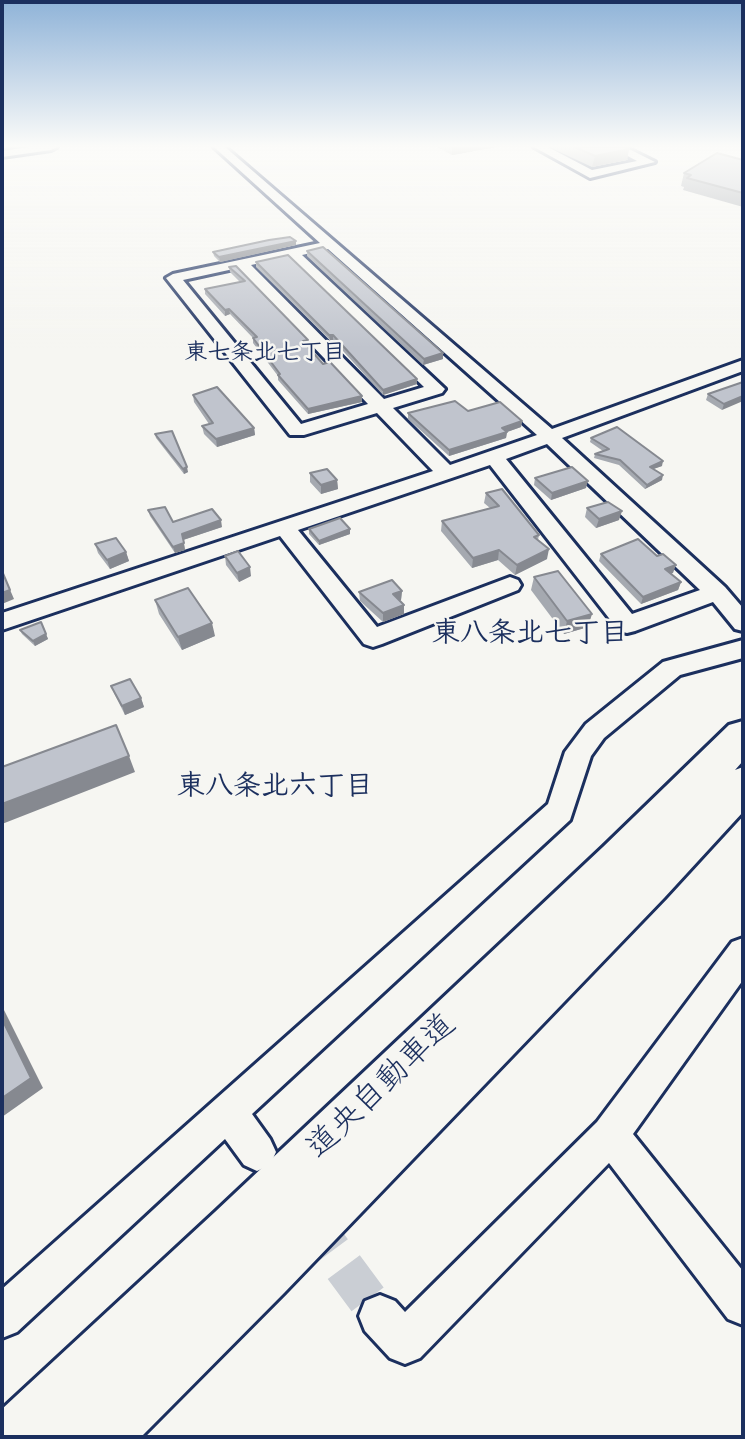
<!DOCTYPE html>
<meta charset="utf-8">
<style>
body{margin:0}
#map{position:relative;width:745px;height:1439px;overflow:hidden;background:#f6f6f2;font-family:"Gochi Hand",sans-serif}
canvas{display:block}
.frame{position:absolute;inset:0;border:4px solid #1b2f5e;pointer-events:none}
</style>
<div id="map">
<canvas width="745" height="1439"></canvas>
<div class="frame"></div>
</div>
<script>
const c = document.querySelector('canvas').getContext('2d');
c.lineJoin = 'round';
const toPath = rows => new Path2D(rows.map(r => 'M' + r).join(''));
function strokePath(path, color, width, dash) { c.strokeStyle = color; c.lineWidth = width; c.lineCap = dash ? 'butt' : 'round'; c.setLineDash(dash || []); c.stroke(path); }
function fill(path, color) { c.fillStyle = color; c.fill(path, 'evenodd'); }
function write(font, color, halo, rows, align = 'center') {
  c.font = font + ' "Gochi Hand","Klee One",sans-serif'; c.lineWidth = 5; c.setLineDash([]); c.textBaseline = 'middle'; c.strokeStyle = halo; c.fillStyle = color; for (const [text, x, y, turn = 0] of rows) {
    c.save(); c.translate(x, y); c.rotate((+turn || 0) * Math.PI / 180); c.textAlign = isNaN(turn) ? turn : align; if (halo) c.strokeText(text, 0, 0); c.fillText(text, 0, 0); c.restore();
  }
}
strokePath(toPath([
 [308,1219,380,1316]
]), '#caced4', 40, [40, 20]);
const minor = toPath([
 [29,147,57,147,51,150,2,157,2,151,29,147],
 [214,147,225,147,552,429,743,360,743,371,562,438,725,587,743,608,743,631,735,629,713,602,635,631,627,633,619,631,490,465,298,530,377,627,502,580,510,577,518,580,521,585,518,590,382,644,373,647,364,644,280,536,2,630,2,613,433,471,377,413,304,435,290,435,166,278,173,274,320,243,214,147],
 [328,249,537,435,450,465,393,408,442,393,445,389,302,255,328,249],
 [289,257,424,387,384,399,251,265,289,257],
 [238,268,368,404,301,424,183,280,238,268],
 [547,444,700,590,632,614,506,459,547,444],
 [534,147,548,147,592,170,637,161,611,147,625,147,655,162,590,178,534,147],
 [743,640,743,658,680,675,604,738,591,756,570,820,252,1114,270,1139,276,1152,270,1165,257,1171,244,1165,225,1139,17,1332,2,1338,2,1289,548,804,565,752,586,724,663,662,743,640],
 [743,938,743,980,633,1134,743,1271,743,1325,728,1319,609,1163,420,1358,405,1364,390,1358,365,1331,359,1316,365,1301,380,1295,395,1301,405,1312,597,1122,732,942,743,938]
]);
const highway = toPath([
 [743,721,743,761,735,770,743,767,743,812,664,898,284,1293,141,1437,2,1437,2,1409,215,1212,603,847,729,725,743,721]
]);
strokePath(minor, '#1b2f5e', 6);
strokePath(highway, '#1b2f5e', 6);
fill(minor, '#f6f6f2');
fill(highway, '#f6f6f2');
fill(toPath([
 [437,147,497,147,452,155],
 [549,147,625,147,629,149,627,160,592,167],
 [743,160,743,207,683,190,684,187,681,186,684,173],
 [296,245,220,262,214,256,213,252],
 [307,251,443,359,423,365,307,256],
 [256,262,417,379,417,384,383,395,333,340,330,340,256,267],
 [229,267,308,340,308,345,307,346,323,364,362,402,308,414,278,380,278,376,253,343,253,338,230,314,225,316,205,294,205,289,240,282,230,272],
 [743,382,722,410,706,400,708,394],
 [193,395,254,428,255,435,217,447,204,434,202,426,209,424,194,402],
 [468,411,522,421,521,427,507,432,506,438,449,456,408,419,408,413],
 [155,434,188,472,184,474,156,438],
 [591,438,662,466,653,469,662,480,645,489,619,465,594,458,595,454,603,451,590,442],
 [310,473,337,480,338,489,321,494,310,482],
 [535,478,586,488,551,500,534,485],
 [486,493,539,535,538,540,547,559,515,575,498,560,472,568,441,531,442,521,490,508,484,503],
 [587,508,619,520,596,528,585,517],
 [148,510,173,522,222,527,183,540,185,550,175,553,150,516],
 [309,529,350,534,319,545,309,534],
 [95,544,126,552,129,561,110,569,98,553],
 [601,554,673,573,671,573,681,582,678,590,641,604,599,561],
 [225,556,251,576,239,582,226,565],
 [534,577,588,627,564,634,531,590],
 [402,591,401,600,400,600,404,605,404,614,383,622,360,601,359,592],
 [155,600,215,636,182,650,159,614],
 [41,622,48,639,35,646,22,634,20,630],
 [111,686,141,698,144,707,125,715,115,695]
]), '#a5a9b0');
fill(toPath([
 [452,147,497,147,452,155],
 [629,149,627,160,592,167,595,156],
 [296,241,296,245,220,262,219,257],
 [229,309,230,314,225,316,225,310],
 [329,335,333,335,333,340,330,340],
 [443,353,443,359,423,365,424,359],
 [417,379,417,384,383,395,383,390],
 [362,396,362,402,308,414,308,409],
 [743,396,743,401,722,410,724,404],
 [522,421,521,427,507,432,506,438,449,456,449,450],
 [254,428,255,435,217,447,216,439],
 [663,461,662,466,648,471,650,467],
 [187,467,188,472,184,474,183,469],
 [663,475,662,480,645,489,647,485],
 [337,480,338,489,321,494,321,485],
 [588,481,586,488,551,500,552,493],
 [622,511,619,520,596,528,599,519],
 [221,520,222,527,183,540,182,534],
 [350,529,350,534,319,545,319,541],
 [184,543,185,550,175,553,173,547],
 [549,549,547,559,515,575,517,565],
 [499,550,498,560,472,568,473,558],
 [126,552,129,561,110,569,107,560],
 [676,565,673,573,662,576,665,569],
 [250,567,251,576,239,582,237,573],
 [2,571,14,599,2,604],
 [681,582,678,590,641,604,643,597],
 [402,591,401,600,393,603,393,594],
 [404,605,404,614,383,622,383,613],
 [592,614,588,627,564,634,567,621],
 [212,623,215,636,182,650,178,637],
 [46,634,48,639,35,646,33,641],
 [141,698,144,707,125,715,122,706],
 [129,756,135,772,2,824,2,804],
 [2,1006,43,1088,2,1117]
]), '#868990');
const building = toPath([
 [575,147,625,147,629,149,595,156,575,147],
 [717,153,743,160,743,193,687,178,691,175,684,173,717,153],
 [290,237,296,241,219,257,213,252,269,240,290,237],
 [323,247,443,353,424,359,307,251,323,247],
 [288,255,417,379,383,390,333,335,329,335,256,262,288,255],
 [236,266,308,340,303,341,323,364,330,362,362,396,308,409,278,375,280,374,253,338,257,337,229,309,225,310,205,289,245,281,229,267,236,266],
 [743,382,743,396,724,404,708,394,743,382],
 [217,387,254,428,216,439,202,426,213,423,193,395,217,387],
 [455,401,468,411,500,402,522,421,502,428,507,432,449,450,408,413,455,401],
 [617,427,663,461,650,467,663,475,647,485,620,460,595,454,609,449,591,438,617,427],
 [172,431,187,467,183,469,155,434,172,431],
 [572,467,588,481,552,493,535,478,572,467],
 [327,469,337,480,321,485,310,473,327,469],
 [502,489,539,535,534,537,549,549,517,565,499,550,473,558,442,521,499,506,486,493,502,489],
 [608,502,622,511,599,519,587,508,608,502],
 [165,507,173,522,212,509,221,520,182,534,184,543,173,547,148,510,165,507],
 [340,518,350,529,319,541,309,529,340,518],
 [116,538,126,552,107,560,95,544,116,538],
 [638,539,657,556,663,554,676,565,665,569,681,582,643,597,601,554,638,539],
 [238,551,250,567,237,573,225,556,238,551],
 [2,571,10,590,2,593,2,571],
 [558,571,592,614,567,621,534,577,558,571],
 [392,580,402,591,393,594,404,605,383,613,359,592,392,580],
 [188,588,212,623,178,637,155,600,188,588],
 [41,622,46,634,33,641,20,630,41,622],
 [130,679,141,698,122,706,111,686,130,679],
 [116,725,129,756,2,804,2,767,116,725],
 [2,1019,31,1078,2,1098,2,1019]
]);
fill(building, '#c0c4cd');
strokePath(building, '#868990', 2);
const sky = c.createLinearGradient(0, 0, 0, 348);
sky.addColorStop(0, '#8fb3d8');
sky.addColorStop(0.42, '#fbfbf9');
sky.addColorStop(1, '#fbfbf900');
c.fillStyle = sky;
c.fillRect(0, 0, 745, 348);
write('bold 23px', '#1b2f5e', '#f6f6f2', [
 ["東七条北七丁目",265,355]
]);
write('bold 28px', '#1b2f5e', '#f6f6f2', [
 ["東八条北七丁目",530,637],
 ["東八条北六丁目",275,790]
]);
write('32px', '#1b2f5e', '#f6f6f2', [
 ["道央自動車道",384,1089,-44]
]);
</script>
